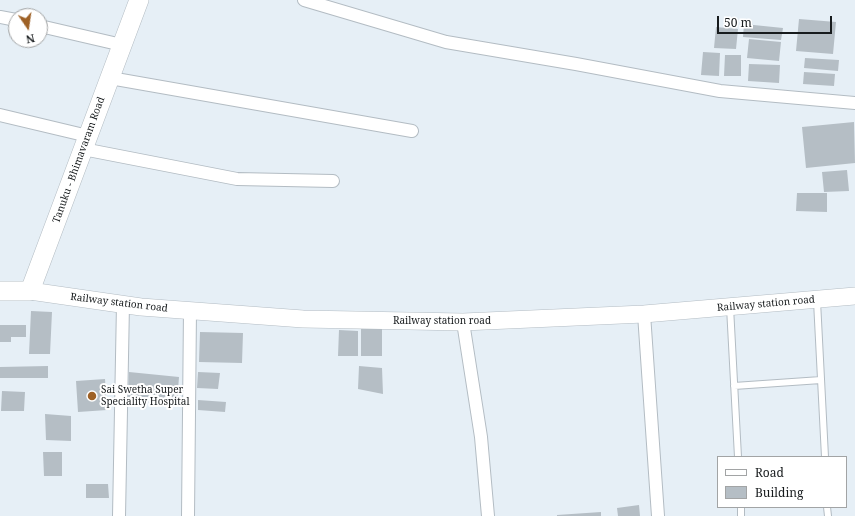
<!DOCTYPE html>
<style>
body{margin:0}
#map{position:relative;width:855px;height:516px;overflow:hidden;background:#e6eff6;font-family:"Noto Serif",serif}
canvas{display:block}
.legend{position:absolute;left:717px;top:456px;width:130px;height:52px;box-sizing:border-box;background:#fff;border:1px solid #a2a4a5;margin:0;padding:5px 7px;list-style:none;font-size:12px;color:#171b1d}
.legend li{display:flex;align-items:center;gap:8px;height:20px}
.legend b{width:20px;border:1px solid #a2a4a5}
.north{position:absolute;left:8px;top:8px;width:40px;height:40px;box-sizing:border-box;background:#fff;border:1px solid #a2a4a5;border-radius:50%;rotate:167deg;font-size:11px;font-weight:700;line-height:16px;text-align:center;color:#171b1d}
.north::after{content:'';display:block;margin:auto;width:14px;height:18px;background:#9e6126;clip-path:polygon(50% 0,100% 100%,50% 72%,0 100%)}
.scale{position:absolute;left:717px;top:16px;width:115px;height:18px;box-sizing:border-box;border:2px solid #171b1d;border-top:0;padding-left:5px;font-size:12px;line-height:14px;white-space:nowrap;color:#171b1d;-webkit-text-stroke:3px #fff;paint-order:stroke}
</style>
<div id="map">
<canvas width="855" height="516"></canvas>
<ul class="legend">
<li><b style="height:5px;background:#fff"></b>Road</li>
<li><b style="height:11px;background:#b5bec5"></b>Building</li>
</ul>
<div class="north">N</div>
<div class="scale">50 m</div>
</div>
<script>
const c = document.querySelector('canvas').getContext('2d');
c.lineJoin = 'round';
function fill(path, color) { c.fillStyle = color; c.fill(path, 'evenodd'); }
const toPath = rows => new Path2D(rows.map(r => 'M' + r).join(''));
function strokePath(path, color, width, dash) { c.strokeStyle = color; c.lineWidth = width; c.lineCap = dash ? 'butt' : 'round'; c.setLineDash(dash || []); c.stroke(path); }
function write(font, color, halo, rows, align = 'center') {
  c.font = font + ' "Noto Serif",serif'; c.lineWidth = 4; c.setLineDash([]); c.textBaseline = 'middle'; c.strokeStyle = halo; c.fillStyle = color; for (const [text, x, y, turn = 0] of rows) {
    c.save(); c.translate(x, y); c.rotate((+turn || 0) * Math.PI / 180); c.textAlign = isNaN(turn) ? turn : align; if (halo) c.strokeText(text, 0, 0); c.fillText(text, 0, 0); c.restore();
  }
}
fill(toPath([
 [799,19,836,22,833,54,796,51],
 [744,24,783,28,781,40,743,37],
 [716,27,738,29,736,49,714,48],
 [749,39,781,42,779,61,747,58],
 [703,52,720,53,719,76,701,75],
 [725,55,741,55,741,76,724,76],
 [805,58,839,60,838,71,804,68],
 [749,64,780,65,779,83,748,81],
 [804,72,835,74,834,86,803,84],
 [854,122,855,163,806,168,802,127],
 [847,170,849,191,824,192,822,172],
 [797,193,827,193,827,212,796,211],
 [31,311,52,312,50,354,29,354],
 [361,322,382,328,382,356,361,356],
 [0,325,26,325,26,337,11,337,11,342,0,342],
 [339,330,358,331,358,356,338,356],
 [200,332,243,333,242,363,199,362],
 [48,366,48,378,0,378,0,367],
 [359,366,382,368,383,394,358,389],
 [129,372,179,377,177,402,128,398],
 [198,372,220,373,218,389,197,388],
 [105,379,107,410,78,412,76,381],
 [2,391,25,392,24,411,1,411],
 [198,400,226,402,225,412,198,410],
 [45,414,71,416,71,441,46,440],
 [43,452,62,452,62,476,44,476],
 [86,484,108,484,109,498,86,498],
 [639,505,640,516,618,516,617,508],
 [601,512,601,516,557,516,557,515]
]), '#b5bec5');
const lane = toPath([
 [817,301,825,457],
 [730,307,738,457],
 [734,386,821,380],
 [741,507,741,516],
 [827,507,828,516]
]);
const street = toPath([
 [304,0,446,42,576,64,720,91,855,103],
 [0,17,16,20],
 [40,26,122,45],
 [110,78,412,131],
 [0,115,88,136],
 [83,149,237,179,333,181],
 [644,314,658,516],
 [463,322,481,437,488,516],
 [119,516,123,304],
 [188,516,190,310]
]);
const secondary = toPath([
 [30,291,141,307,303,319,463,322,644,314,855,296]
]);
const primary = toPath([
 [0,291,30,291,139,0]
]);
strokePath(lane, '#b3bcc3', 8);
strokePath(street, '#b3bcc3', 14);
strokePath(secondary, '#b3bcc3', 18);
strokePath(primary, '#b3bcc3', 20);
strokePath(lane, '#fff', 6);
strokePath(street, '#fff', 12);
strokePath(secondary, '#fff', 17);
strokePath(primary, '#fff', 19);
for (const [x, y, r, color] of [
 [92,396,5,"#9e6126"]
]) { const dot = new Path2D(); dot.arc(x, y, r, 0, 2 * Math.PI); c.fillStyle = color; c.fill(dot); strokePath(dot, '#fff', 1.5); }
write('10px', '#171b1d', '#fff', [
 ["Tanuku - Bhimavaram Road",79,160,-70],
 ["Railway station road",119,303,7],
 ["Railway station road",766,304,-5],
 ["Railway station road",442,321]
]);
write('10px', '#171b1d', '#fff', [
 ["Sai Swetha Super",101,390],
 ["Speciality Hospital",101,402]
], 'left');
</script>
